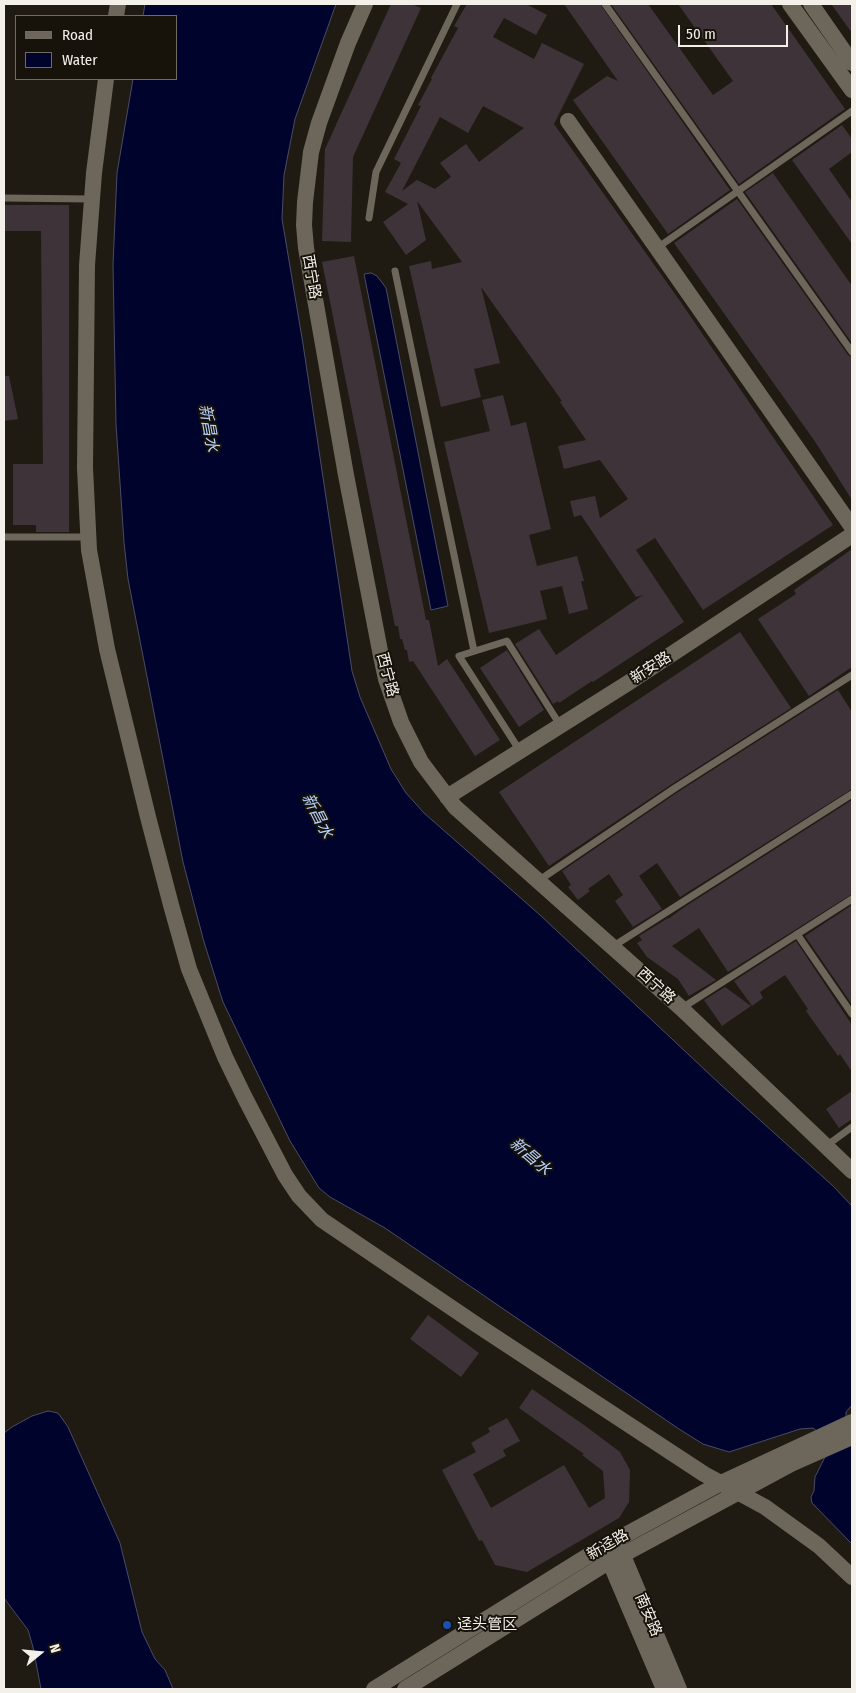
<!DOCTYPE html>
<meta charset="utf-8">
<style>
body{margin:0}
#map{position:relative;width:856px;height:1693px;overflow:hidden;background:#201b12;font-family:"Fira Sans Condensed",sans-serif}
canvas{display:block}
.frame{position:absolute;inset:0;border:5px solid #f3f0ea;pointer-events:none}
.legend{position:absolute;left:15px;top:15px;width:162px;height:65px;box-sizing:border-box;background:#17120a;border:1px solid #6f6b64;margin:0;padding:6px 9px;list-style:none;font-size:15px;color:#f3f0ea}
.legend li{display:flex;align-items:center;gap:10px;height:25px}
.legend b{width:25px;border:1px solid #6f6b64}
.north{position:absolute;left:15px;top:1628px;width:50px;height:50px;-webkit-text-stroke:4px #17120a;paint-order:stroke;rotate:73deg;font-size:14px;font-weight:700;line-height:20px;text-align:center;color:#f3f0ea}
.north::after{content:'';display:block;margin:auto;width:18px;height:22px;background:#f3f0ea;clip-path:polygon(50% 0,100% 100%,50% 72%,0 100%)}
.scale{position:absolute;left:678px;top:25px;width:110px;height:22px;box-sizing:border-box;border:2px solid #f3f0ea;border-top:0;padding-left:6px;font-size:15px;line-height:18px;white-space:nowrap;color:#f3f0ea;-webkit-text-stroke:4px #17120a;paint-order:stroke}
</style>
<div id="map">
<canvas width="856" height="1693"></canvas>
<div class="frame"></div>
<ul class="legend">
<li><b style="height:6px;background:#6c665b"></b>Road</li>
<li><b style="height:14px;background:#00042d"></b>Water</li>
</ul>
<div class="north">N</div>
<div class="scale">50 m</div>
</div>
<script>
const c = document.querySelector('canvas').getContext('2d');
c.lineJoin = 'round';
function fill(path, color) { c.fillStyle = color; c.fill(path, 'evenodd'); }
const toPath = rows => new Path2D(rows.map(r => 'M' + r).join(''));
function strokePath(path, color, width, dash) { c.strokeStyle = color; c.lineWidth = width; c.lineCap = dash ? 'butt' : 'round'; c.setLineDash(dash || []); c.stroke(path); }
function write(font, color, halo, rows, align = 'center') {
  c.font = font + ' "Fira Sans Condensed","Noto Sans SC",sans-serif'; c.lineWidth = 4; c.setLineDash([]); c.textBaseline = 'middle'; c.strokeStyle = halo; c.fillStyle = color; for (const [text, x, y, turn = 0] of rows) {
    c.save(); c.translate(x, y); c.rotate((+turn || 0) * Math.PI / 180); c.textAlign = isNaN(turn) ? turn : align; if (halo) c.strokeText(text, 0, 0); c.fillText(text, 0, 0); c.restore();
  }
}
const water = toPath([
 [145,4,336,4,295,119,284,175,282,219,303,344,352,671,360,697,391,769,406,793,424,813,540,915,721,1085,833,1186,852,1206,852,1405,846,1412,846,1417,852,1426,852,1544,812,1503,811,1497,814,1491,815,1477,827,1453,818,1432,813,1428,800,1429,729,1452,703,1444,679,1429,385,1228,330,1197,319,1188,290,1141,223,1002,204,942,183,862,128,579,124,542,116,424,113,265,117,173,133,79,176,79,176,16,143,16,145,4],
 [371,273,377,276,386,288,448,606,431,610,364,274,371,273],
 [48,1411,58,1413,68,1427,120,1543,142,1632,155,1659,165,1670,173,1689,41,1689,33,1647,28,1630,4,1598,4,1433,12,1427,32,1416,48,1411]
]);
fill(water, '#00042d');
strokePath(water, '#494b66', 1);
fill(toPath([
 [391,4,412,4,421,8,353,157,351,242,322,241,325,149],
 [467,4,526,4,547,15,536,35,504,18,493,37,534,59,542,43,584,64,554,124,680,301,833,525,703,610,655,538,636,550,684,622,593,682,592,681,559,703,558,701,553,704,515,644,539,629,556,655,643,595,636,597,581,515,574,517,570,501,595,496,600,518,628,499,600,460,564,469,558,446,586,440,560,402,562,401,481,287,500,363,474,369,481,397,441,407,409,266,431,261,432,269,462,262,417,201,426,240,406,255,383,222,408,204,385,192,401,163,394,159,421,106,418,105,432,79,431,78,458,28,454,26],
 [483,106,524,128,479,162,466,144,440,163,451,177,435,189,417,180,402,191,440,117,468,133],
 [564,4,600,4,730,190,668,234,573,100,607,76,618,81],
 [611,4,648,4,713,95,733,81,678,4,771,4,845,109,739,184],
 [831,4,852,4,852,33],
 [842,125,852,139,852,152,829,169,852,202,852,244,792,160],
 [773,173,852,286,852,343,745,192],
 [737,199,848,355,852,357,852,500,816,443,674,243],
 [4,205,69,205,69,532,36,532,36,525,13,525,13,464,43,464,41,231,4,231],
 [354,256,426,620,429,620,438,666,447,659,500,740,475,756,413,661,409,662,407,650,405,650,402,639,400,639,398,626,395,626,322,262],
 [4,376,9,376,18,419,4,421],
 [503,395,511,426,526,422,551,529,529,535,537,566,577,556,584,581,581,581,588,609,569,614,562,586,540,591,547,619,489,633,444,442,490,431,482,400],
 [852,549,852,667,809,696,758,619,796,594,794,590],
 [740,632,791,708,672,784,549,866,499,792],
 [507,650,544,710,519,727,480,668],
 [838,690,852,712,852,789,680,897,657,863,639,876,662,909,633,927,615,901,623,895,609,874,588,889,590,891,578,900,568,887,571,885,562,871,678,792],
 [852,800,852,894,728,972,699,928,672,946,716,980,689,996,678,979,647,957,637,943,642,940,639,936,668,918,668,919,686,906],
 [852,905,852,1002,851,1003,805,936],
 [796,941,852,1025,852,1072,840,1054,838,1056,806,1011,808,1009,785,975,760,992,763,998,752,1006,734,981],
 [725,987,751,1006,722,1026,704,1000],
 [852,1091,852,1119,839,1128,826,1109],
 [428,1315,479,1353,461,1377,410,1339],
 [532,1389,584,1425,620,1452,630,1470,629,1502,619,1518,527,1572,495,1565,482,1540,479,1541,442,1470,476,1452,471,1443,490,1432,488,1428,507,1418,520,1441,503,1450,506,1456,473,1474,491,1508,564,1465,589,1508,605,1498,603,1471,582,1455,584,1454,519,1408]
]), '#3e3339');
strokePath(toPath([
 [605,4,852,352],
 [4,198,91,199],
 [369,218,376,172,457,4],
 [657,248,852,111],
 [395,271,474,651],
 [4,537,87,537],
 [520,751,459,656,507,641,560,725],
 [538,881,675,788,852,675],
 [797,934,852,1014],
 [612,947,852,794],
 [682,1008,852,899],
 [826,1146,852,1127]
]), '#6c665b', 7);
strokePath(toPath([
 [365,4,348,43,319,123,311,152,305,202,304,225,306,248,346,475,381,656,386,679,401,722,421,762,455,807,681,1008,852,1171],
 [790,4,852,90],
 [811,4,852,63],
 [116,16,118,4],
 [106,79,94,173,87,265,85,468,89,550,107,649,148,817,171,905,189,969,225,1057,245,1098,285,1175,299,1196,322,1220,477,1325,704,1474,765,1507,819,1546,852,1577],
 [568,121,852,527],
 [447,797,628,683,852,535],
 [619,1546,679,1689],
 [606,1553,664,1689],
 [374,1689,594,1552,721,1483,852,1422],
 [405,1689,602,1566,791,1464,852,1437]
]), '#6c665b', 16);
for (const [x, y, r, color] of [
 [447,1625,5,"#1a4fb4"]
]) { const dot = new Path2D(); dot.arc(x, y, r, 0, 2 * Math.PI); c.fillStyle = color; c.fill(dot); strokePath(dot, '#17120a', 2); }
write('15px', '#f3f0ea', '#17120a', [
 ["西宁路",311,277,80],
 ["新安路",651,668,-33],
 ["西宁路",387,675,75],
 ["西宁路",656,986,42],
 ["新迳路",608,1545,-30],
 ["南安路",648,1615,67]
]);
write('15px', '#f3f0ea', '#17120a', [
 ["迳头管区",457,1625]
], 'left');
write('italic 16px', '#b7d2fe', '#17120a', [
 ["新昌水",208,428,80],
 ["新昌水",317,816,63],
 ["新昌水",530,1157,41]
]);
</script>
